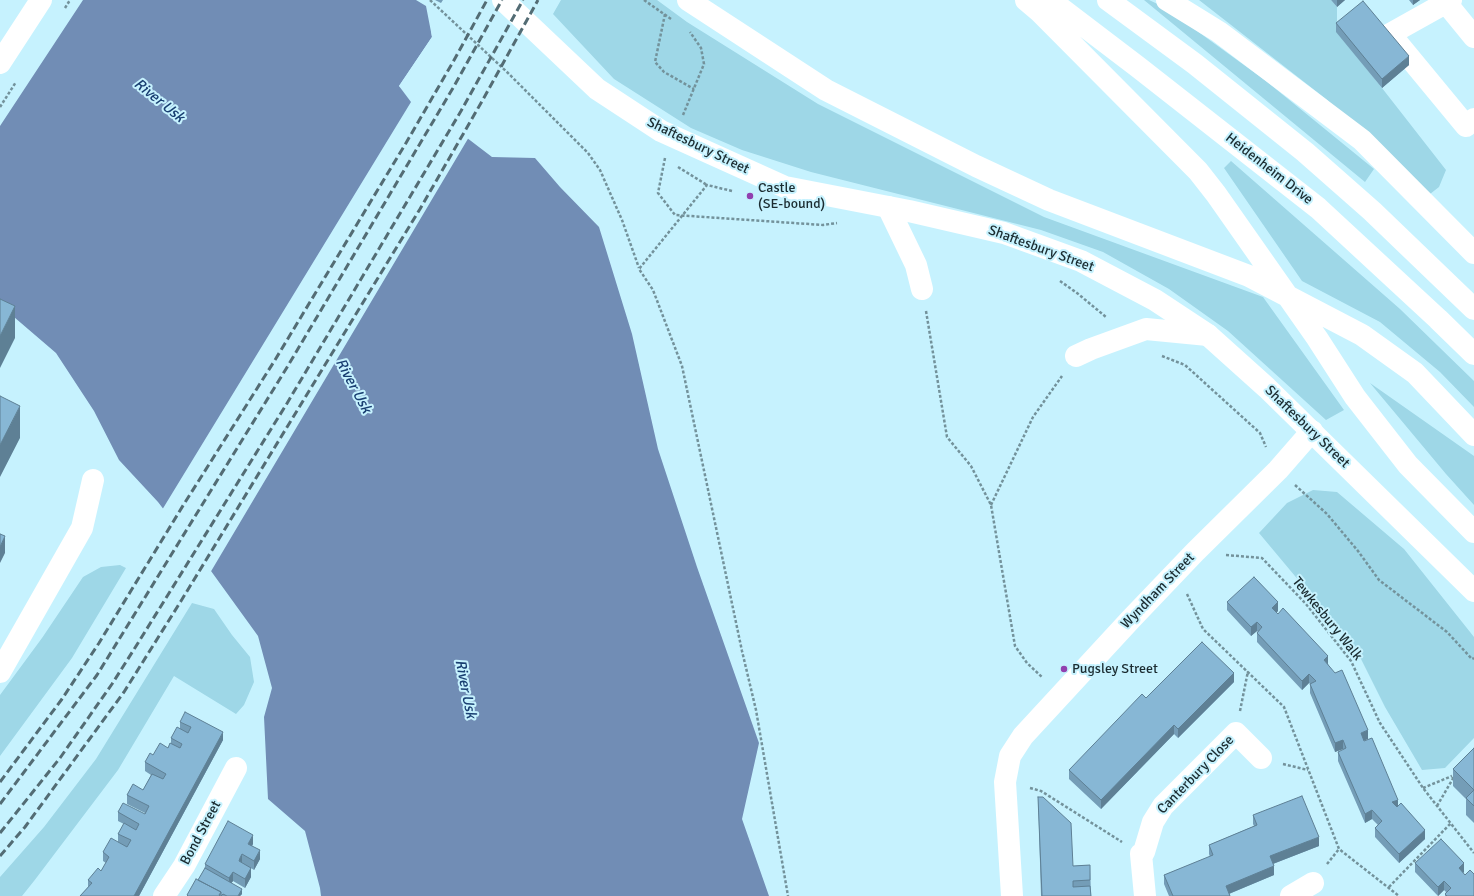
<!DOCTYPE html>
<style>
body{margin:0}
canvas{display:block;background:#c6f2fe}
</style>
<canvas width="1474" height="896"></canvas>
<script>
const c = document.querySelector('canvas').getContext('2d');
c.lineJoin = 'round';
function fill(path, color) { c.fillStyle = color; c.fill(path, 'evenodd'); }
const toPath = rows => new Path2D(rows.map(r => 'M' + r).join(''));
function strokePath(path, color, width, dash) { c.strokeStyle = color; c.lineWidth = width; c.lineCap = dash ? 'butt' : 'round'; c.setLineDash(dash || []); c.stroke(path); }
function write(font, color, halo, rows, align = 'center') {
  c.font = font + ' Signika,sans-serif'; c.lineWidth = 4; c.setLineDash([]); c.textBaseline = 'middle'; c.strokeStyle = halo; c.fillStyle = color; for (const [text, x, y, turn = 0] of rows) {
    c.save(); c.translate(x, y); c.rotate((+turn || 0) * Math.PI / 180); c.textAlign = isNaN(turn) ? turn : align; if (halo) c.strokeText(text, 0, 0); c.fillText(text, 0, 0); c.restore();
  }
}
fill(toPath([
 [561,0,657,0,687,22,818,104,1044,217,1263,297,1344,410,1326,420,1228,331,1169,289,1103,252,1041,230,811,172,742,150,691,128,614,79,553,14],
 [1144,0,1149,0,1164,7,1266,81,1374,169,1365,182],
 [1199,0,1331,0,1337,7,1337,32,1382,88,1446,170,1439,187,1430,194,1326,99],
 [1231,161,1400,309,1474,381,1474,407,1440,372,1380,322,1302,281,1224,168],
 [1370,383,1474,456,1474,505,1446,474],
 [1313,490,1337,492,1404,549,1474,637,1474,738,1445,768,1422,770,1385,707,1356,649,1259,533,1287,503],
 [120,565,126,568,72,658,0,756,0,695,42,638,83,577,101,567],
 [192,603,214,609,232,635,250,657,254,682,244,705,236,714,174,676,118,770,34,881,22,896,0,896,0,877,44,827,96,759]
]), '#9ed7e7');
fill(toPath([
 [0,0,416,0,426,6,432,37,399,86,492,157,535,158,560,187,599,227,632,334,658,449,697,567,759,743,742,819,769,896,321,896,320,888,305,831,268,799,264,717,272,688,258,636,211,571,158,502,119,460,94,411,56,353,7,311,0,303]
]), '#718db5');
fill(toPath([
 [0,0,83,0,0,126],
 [432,27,434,38,402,86,469,137,210,573,162,510,411,102,399,86,432,37,431,30]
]), '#c6f2fe');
strokePath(toPath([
 [430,0,508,73,588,153,600,170,622,220,639,268],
 [644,0,671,19],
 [65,8,70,0],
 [665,14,655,62,664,72,694,89],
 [0,107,16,82],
 [683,115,704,64,701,48,690,32],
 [665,158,658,193,675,215,823,225,837,223],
 [678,167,707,185],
 [732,191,707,185,639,269,653,290,682,366,742,651,756,710,788,896],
 [1060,281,1077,293,1106,317],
 [926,311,947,437,971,466,991,505,1015,646,1027,663,1043,678],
 [1162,356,1185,365,1260,433,1266,447],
 [1295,485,1327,514,1358,551,1379,580,1447,632,1472,659,1474,658],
 [991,505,1033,417,1062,376],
 [1226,555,1262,558,1306,604,1351,661,1380,723,1423,788,1474,853],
 [1187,594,1203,629,1284,707,1339,849,1399,896],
 [1240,711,1248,671],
 [1283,764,1308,770],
 [1030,788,1041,791,1122,842],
 [1423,788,1452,776],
 [1437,806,1455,775],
 [1327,864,1339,849],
 [1389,887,1451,823]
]), '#73929b', 2.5, [3, 2]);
strokePath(toPath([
 [1451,0,1390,34,1466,126,1474,119],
 [1447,4,1474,37],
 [888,207,916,265,922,289],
 [1076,356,1091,349,1146,329,1208,335],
 [0,672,82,528,93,480],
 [164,896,184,866,236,768],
 [1012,896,1005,782,1010,756,1023,736,1131,619,1195,552,1278,470,1312,431],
 [1145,896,1141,854,1144,852,1153,822,1163,806,1236,733,1261,758],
 [1291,896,1313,883]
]), '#fff', 22);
strokePath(toPath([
 [503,0,597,89,661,131,785,187,909,211,1004,233,1081,261,1155,300,1208,335,1267,388,1474,591],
 [688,0,826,90,976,166,1049,200,1249,276,1362,335,1415,373,1474,435],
 [1026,0,1039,11,1198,171,1216,194,1317,338,1355,397,1408,465,1474,532],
 [1050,0,1138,67,1318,208,1438,319,1474,354],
 [1108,0,1195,64,1305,152,1372,211,1474,309],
 [1167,0,1219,32,1362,140,1474,253],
 [0,63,41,0]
]), '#fff', 22);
strokePath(toPath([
 [0,782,62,699,99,643,184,504,275,360,406,143,453,62,487,0],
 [0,804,97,675,286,369,453,88,502,0],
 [0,833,60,758,112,684,138,643,286,405,461,111,523,0],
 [0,856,25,827,124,692,181,601,420,209,481,103,538,0]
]), '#536c74', 3, [8, 4]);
fill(toPath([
 [435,0,443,0,441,3],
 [1331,0,1345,0,1337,7],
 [1409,0,1420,0,1413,5],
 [1336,23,1409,65,1382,88,1336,32],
 [1227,602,1278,611,1276,613,1328,664,1364,741,1398,806,1425,839,1399,863,1375,837,1375,828,1378,825,1372,819,1365,823,1338,761,1338,752,1343,750,1343,749,1335,752,1310,693,1310,684,1309,683,1302,690,1257,642,1257,633,1258,632,1257,631,1251,636,1227,610],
 [1234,682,1178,738,1174,734,1101,809,1069,779,1069,770,1146,698],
 [180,722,223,740,139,896,80,896,88,887,88,880,101,871,106,863,103,861,103,852,118,842,118,834,124,824,118,821,118,812,145,814,145,813,127,804,127,795,143,790,151,775,145,771,145,762,153,755,168,748,171,743,171,738,180,728],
 [1474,748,1474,823,1466,815,1466,799,1453,786,1453,769],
 [1038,797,1073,866,1090,865,1091,896,1041,896],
 [1253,815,1319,846,1273,864,1274,875,1229,894,1230,896,1169,896,1164,884,1164,875,1210,857,1209,854,1209,845,1254,826,1253,824],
 [253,844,252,846,260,859,254,870,251,868,251,877,245,888,233,881,231,883,242,894,240,896,187,896,187,895,198,880,205,868,205,864],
 [1415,863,1464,872,1463,873,1474,896,1445,896,1445,894,1446,892,1444,890,1438,896,1415,872]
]), '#749db7');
fill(toPath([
 [1337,0,1345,0,1337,7],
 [1413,0,1420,0,1413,5],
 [1409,56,1409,65,1382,88,1382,79],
 [15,306,15,338,0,368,0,336],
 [20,406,20,438,0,477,0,445],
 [5,536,5,553,0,563,0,547],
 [1278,602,1278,611,1272,617,1272,608],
 [1257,622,1257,631,1251,636,1251,627],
 [1328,656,1328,665,1324,660],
 [1234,673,1234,682,1178,738,1178,729],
 [1309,674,1309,683,1302,690,1302,681],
 [1174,725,1174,734,1101,809,1101,800],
 [1368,730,1368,739,1361,742,1361,733],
 [223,732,223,740,139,896,134,896],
 [1343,740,1343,749,1335,752,1335,743],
 [1398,800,1398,808,1392,802],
 [1372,810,1372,819,1365,823,1365,814],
 [1425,830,1425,839,1399,863,1399,854],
 [253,835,253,844,248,853,248,844],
 [1319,837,1319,846,1270,865,1270,856],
 [260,850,260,859,254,870,254,861],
 [242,854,242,863,239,861],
 [1464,863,1464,872,1459,877,1459,868],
 [1274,866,1274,875,1226,895,1226,886],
 [251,868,251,877,245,888,245,879],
 [233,872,233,881,229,887,229,878],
 [1444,881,1444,890,1438,896,1438,887],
 [242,889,242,894,240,896,238,896]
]), '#5e8095');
const building = toPath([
 [1363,1,1409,56,1382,79,1336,23,1363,1],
 [0,299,15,306,0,336,0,299],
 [0,396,20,406,0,445,0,396],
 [0,534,5,536,0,547,0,534],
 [1254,577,1278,602,1272,608,1278,614,1283,608,1328,656,1324,660,1335,673,1342,670,1368,730,1361,733,1364,741,1372,738,1398,800,1392,802,1397,807,1401,803,1425,830,1399,854,1375,828,1382,821,1372,810,1365,814,1338,752,1346,748,1343,740,1335,743,1310,684,1316,681,1309,674,1302,681,1257,633,1262,627,1257,622,1251,627,1227,602,1254,577],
 [1202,642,1234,673,1178,729,1174,725,1101,800,1069,770,1142,694,1146,698,1202,642],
 [185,712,223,732,134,896,80,896,92,883,88,880,98,868,101,871,109,857,103,852,111,838,127,847,131,840,118,834,124,823,136,830,139,824,118,812,123,803,145,814,149,806,127,795,133,784,143,790,152,774,163,779,166,774,145,762,150,753,153,755,160,743,168,748,170,743,180,748,182,744,171,738,177,727,188,733,191,727,180,722,185,712],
 [1474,748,1474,806,1466,798,1474,790,1453,769,1474,748],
 [1302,796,1319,837,1270,856,1274,866,1226,886,1230,896,1173,896,1164,875,1213,855,1209,845,1257,825,1253,815,1302,796],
 [1038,797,1043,797,1071,823,1073,866,1090,865,1090,880,1073,881,1073,887,1090,886,1091,896,1042,896,1038,797],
 [228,821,253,835,248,844,260,850,254,861,242,854,240,858,239,861,251,868,245,879,233,872,229,878,205,864,228,821],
 [1441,839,1464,863,1459,868,1465,875,1470,870,1474,874,1474,896,1447,896,1445,894,1451,888,1444,881,1438,887,1415,863,1441,839],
 [205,868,242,889,238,896,227,896,223,894,221,896,221,892,198,880,205,868],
 [196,879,221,892,219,895,220,896,188,896,187,895,196,879]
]);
fill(building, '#87b7d5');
strokePath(building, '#5e8095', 1);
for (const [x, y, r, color] of [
 [750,196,4,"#9140af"],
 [1064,669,4,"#9140af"]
]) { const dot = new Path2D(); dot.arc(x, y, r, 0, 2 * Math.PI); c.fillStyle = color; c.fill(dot); strokePath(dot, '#c6f2fe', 1.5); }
write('14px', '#1b2c31', '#c6f2fe', [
 ["Shaftesbury Street",698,146,26],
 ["Heidenheim Drive",1269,169,38],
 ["Shaftesbury Street",1041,249,20],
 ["Shaftesbury Street",1307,427,44],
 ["Wyndham Street",1158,591,-46],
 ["Tewkesbury Walk",1327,619,51],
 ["Canterbury Close",1196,775,-46],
 ["Bond Street",201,833,-62]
]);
write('14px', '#1b2c31', '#c6f2fe', [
 ["Castle",758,188],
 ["(SE-bound)",758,204],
 ["Pugsley Street",1072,669]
], 'left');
write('italic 15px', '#183e71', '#c6f2fe', [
 ["River Usk",159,101,39],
 ["River Usk",353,386,62],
 ["River Usk",465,689,79]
]);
</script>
